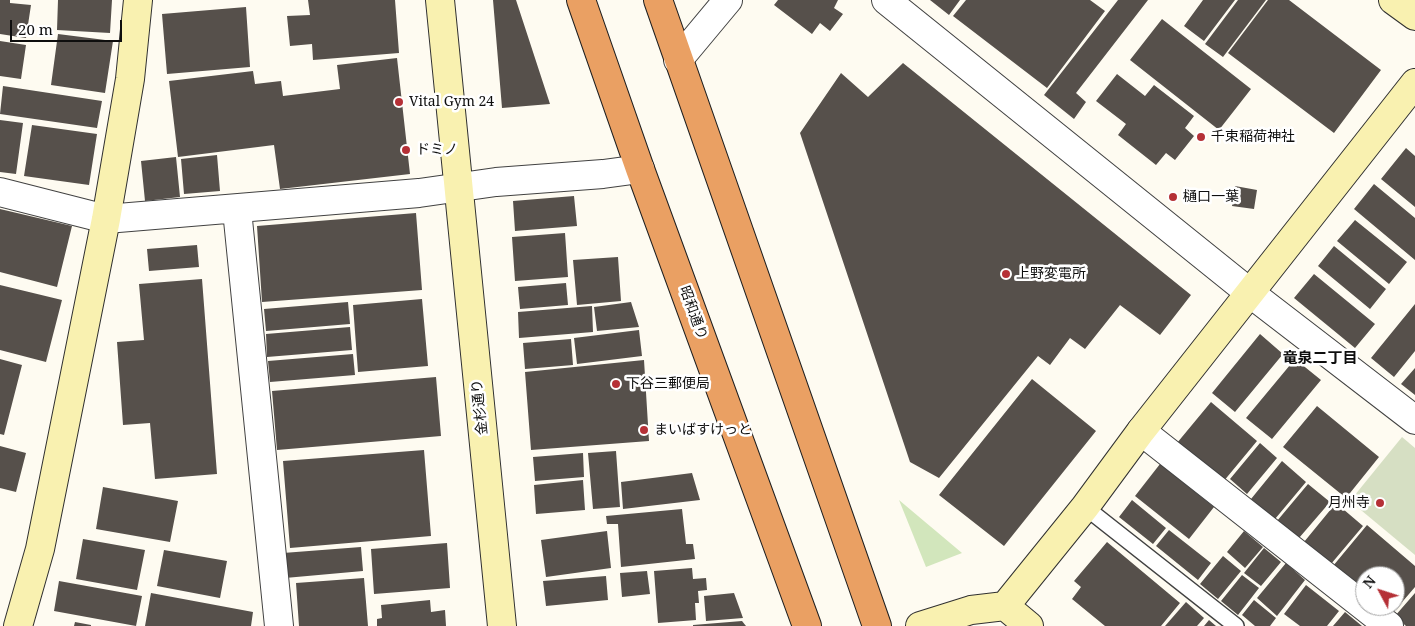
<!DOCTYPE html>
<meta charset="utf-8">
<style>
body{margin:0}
#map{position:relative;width:1415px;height:626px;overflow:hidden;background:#fefbf1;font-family:"Noto Serif",serif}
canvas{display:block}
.north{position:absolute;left:1355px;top:566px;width:50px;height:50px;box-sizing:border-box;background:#fff;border:1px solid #9f9f9f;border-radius:50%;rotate:310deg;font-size:14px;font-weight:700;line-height:20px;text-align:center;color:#0e0e0e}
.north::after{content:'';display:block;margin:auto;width:18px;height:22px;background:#b53036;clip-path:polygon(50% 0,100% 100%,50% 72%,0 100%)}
.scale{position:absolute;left:10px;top:20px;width:112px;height:22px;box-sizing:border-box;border:2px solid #0e0e0e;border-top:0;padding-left:6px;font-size:15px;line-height:18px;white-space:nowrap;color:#0e0e0e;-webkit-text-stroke:4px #fff;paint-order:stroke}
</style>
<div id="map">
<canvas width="1415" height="626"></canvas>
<div class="north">N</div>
<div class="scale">20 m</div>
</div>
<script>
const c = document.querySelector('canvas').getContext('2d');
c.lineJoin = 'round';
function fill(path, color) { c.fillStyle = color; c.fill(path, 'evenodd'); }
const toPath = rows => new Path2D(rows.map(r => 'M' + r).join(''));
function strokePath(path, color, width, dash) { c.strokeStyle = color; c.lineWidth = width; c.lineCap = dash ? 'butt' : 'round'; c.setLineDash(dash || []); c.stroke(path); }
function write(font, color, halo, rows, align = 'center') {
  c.font = font + ' "Noto Serif","Noto Sans JP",serif'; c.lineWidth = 5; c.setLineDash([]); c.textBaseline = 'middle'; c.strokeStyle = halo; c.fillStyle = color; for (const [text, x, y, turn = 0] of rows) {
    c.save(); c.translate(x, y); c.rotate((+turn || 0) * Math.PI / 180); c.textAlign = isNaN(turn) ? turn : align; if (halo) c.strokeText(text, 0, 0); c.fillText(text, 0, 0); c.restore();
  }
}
fill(toPath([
 [899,500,962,553,926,567]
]), '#d2e6bc');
fill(toPath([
 [1402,437,1415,448,1415,555,1350,501]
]), '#d6dfc3');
fill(toPath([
 [0,0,10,0,10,3,31,5,26,38,0,34],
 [58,0,112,0,110,33,57,30],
 [308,0,395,0,399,53,313,60,312,44,290,46,287,16,310,15],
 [493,0,516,0,550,104,502,108],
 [778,0,838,0,834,8,843,14,830,31,820,23,812,34,774,5],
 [930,0,960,0,949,15],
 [966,0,1090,0,1105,11,1047,88,953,16],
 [1118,0,1148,0,1076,93,1086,102,1074,119,1044,95],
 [1203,0,1235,0,1204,41,1184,26],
 [1238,0,1266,0,1223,57,1205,44],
 [1268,0,1289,0,1381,70,1334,133,1228,53],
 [246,7,250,67,167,74,162,14],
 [1162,19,1251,89,1219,130,1130,60],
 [58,34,113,41,105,93,51,85],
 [0,41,26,45,21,79,0,76],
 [397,58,410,174,280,189,274,145,178,157,169,81,253,71,255,84,281,81,283,96,340,89,337,65],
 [903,63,1191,295,1160,335,1120,305,1085,349,1070,338,1050,365,1038,356,939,478,910,462,800,133,841,73,868,97],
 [1117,74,1145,96,1154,85,1194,116,1185,128,1194,136,1175,160,1166,153,1156,165,1118,135,1126,124,1096,101],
 [3,86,102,101,97,128,0,114],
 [0,120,23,123,16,174,0,172],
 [32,125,97,134,89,185,24,176],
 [1406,148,1415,156,1415,207,1381,179],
 [217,155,220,191,184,194,181,159],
 [176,157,180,197,145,201,141,161],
 [1374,184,1415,218,1415,260,1354,209],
 [1235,186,1257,190,1254,209,1232,206],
 [574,196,577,226,515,231,513,201],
 [0,209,72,226,57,287,0,272],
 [416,213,422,290,262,302,257,226],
 [1355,220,1407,262,1389,284,1337,241],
 [565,233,568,277,515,281,512,237],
 [197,245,199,267,149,271,147,249],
 [1334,246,1386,289,1370,309,1318,266],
 [618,257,621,301,577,305,573,260],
 [1314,274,1375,324,1355,348,1294,298],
 [202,279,217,474,155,479,150,423,123,425,117,342,144,340,139,284],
 [566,283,568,305,520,309,518,287],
 [0,285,62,300,46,362,0,350],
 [422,299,428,366,358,372,353,305],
 [348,302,350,324,266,331,264,309],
 [631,302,639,327,597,331,594,307],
 [1415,304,1415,351,1394,377,1371,358],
 [592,306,593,332,519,338,518,312],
 [350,327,352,350,267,357,266,334],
 [639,330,642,356,577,364,574,338],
 [1260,334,1283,354,1235,412,1212,393],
 [571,339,573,365,525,369,523,343],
 [353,354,355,375,270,382,268,361],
 [0,359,22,365,4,435,0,434],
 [1295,359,1321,380,1272,439,1246,418],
 [644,360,649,441,531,450,525,372],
 [1415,368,1415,395,1401,384],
 [436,377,441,436,277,450,272,391],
 [1032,379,1096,431,1004,546,939,495],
 [1211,402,1257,441,1223,482,1177,443],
 [1317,406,1379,457,1346,498,1283,447],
 [1260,443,1277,458,1247,494,1230,479],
 [0,446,26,453,16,492,0,488],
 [424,450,431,536,290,548,283,461],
 [616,451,620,507,593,509,588,453],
 [583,453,584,477,535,481,533,457],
 [1282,461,1306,482,1275,519,1251,499],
 [1160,464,1214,507,1189,539,1135,496],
 [692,473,700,500,623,509,621,482],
 [583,480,585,510,536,514,534,485],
 [1308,484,1330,502,1299,538,1277,521],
 [103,487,178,501,170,542,96,529],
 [1132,500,1166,528,1153,544,1119,517],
 [1336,503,1363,526,1331,564,1304,542],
 [682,509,686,544,693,544,695,559,621,567,618,524,607,524,606,516],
 [1367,525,1415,566,1415,587,1391,615,1381,606,1395,606,1395,576,1365,576,1365,593,1333,566],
 [1169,530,1211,563,1198,580,1156,546],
 [607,531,611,568,546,577,541,540],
 [1244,531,1263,547,1245,568,1227,552],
 [83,539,145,550,137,590,76,579],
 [1107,542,1180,603,1161,626,1105,626,1072,599,1081,587,1074,581],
 [447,543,450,588,374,594,371,549],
 [361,547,363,571,285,578,283,553],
 [1264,548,1281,562,1261,586,1244,573],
 [164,550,227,561,220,598,157,586],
 [1223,556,1241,571,1218,599,1200,584],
 [1286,563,1305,580,1277,616,1257,598],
 [692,568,693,579,706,578,707,590,698,591,699,603,695,603,696,620,658,623,654,571],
 [647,571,650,594,622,597,620,573],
 [1242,575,1259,588,1238,615,1221,601],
 [606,576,608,600,546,606,543,581],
 [364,578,368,626,299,626,296,583],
 [59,581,142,596,136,626,54,611],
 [1306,585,1339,611,1327,626,1300,626,1284,614],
 [151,593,253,612,251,626,145,626],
 [734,593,743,618,706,621,704,596],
 [1415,593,1415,626,1406,626,1395,616],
 [430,600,431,612,445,610,446,626,377,626,377,619,382,618,381,605],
 [1254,600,1276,618,1270,626,1255,626,1242,615],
 [1186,602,1204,618,1197,626,1165,626],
 [1345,612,1362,626,1333,626],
 [1209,620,1216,626,1204,626],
 [742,621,746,626,693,626,693,625],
 [75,622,91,625,91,626,74,626]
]), '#56504b');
const lane = toPath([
 [1085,507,1236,626]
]);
const street = toPath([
 [886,0,1250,293,1415,420],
 [678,60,728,0],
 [0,192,106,219,419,193,496,182,603,174,640,169],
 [237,210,279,626],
 [1141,431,1389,626]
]);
const secondary = toPath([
 [440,0,502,626],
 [1393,0,1415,16],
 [1005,606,1029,626],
 [18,626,40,549,106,219,130,79,138,0],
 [920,626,971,610,1005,606,1085,507,1141,431,1415,83]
]);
const highway = toPath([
 [581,0,640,169,807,626],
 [658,0,877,626]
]);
strokePath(lane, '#414141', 18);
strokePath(street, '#414141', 30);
strokePath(secondary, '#303030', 30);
strokePath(highway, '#1f1f1f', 30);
strokePath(lane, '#fff', 15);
strokePath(street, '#fff', 28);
strokePath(secondary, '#f9f1b0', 28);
strokePath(highway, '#eaa063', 28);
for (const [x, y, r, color] of [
 [399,102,5,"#b53036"],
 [1201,137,5,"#b53036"],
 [406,150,5,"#b53036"],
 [1173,197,5,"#b53036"],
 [1006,274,5,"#b53036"],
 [616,384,5,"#b53036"],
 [644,430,5,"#b53036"],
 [1380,503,5,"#b53036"]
]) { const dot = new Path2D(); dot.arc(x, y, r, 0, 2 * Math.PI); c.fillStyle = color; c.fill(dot); strokePath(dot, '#fff', 2); }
write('14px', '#0e0e0e', '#fff', [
 ["Vital Gym 24",409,102],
 ["千束稲荷神社",1211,137],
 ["ドミノ",416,150],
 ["樋口一葉",1183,197],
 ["上野変電所",1016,274],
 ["下谷三郵便局",626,384],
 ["まいばすけっと",654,430],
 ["月州寺",1370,503,"right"]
], 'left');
write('14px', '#0e0e0e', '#fff', [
 ["昭和通り",693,313,70],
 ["金杉通り",480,407,-96]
]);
write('bold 15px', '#0e0e0e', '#fff', [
 ["竜泉二丁目",1320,359]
]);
</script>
